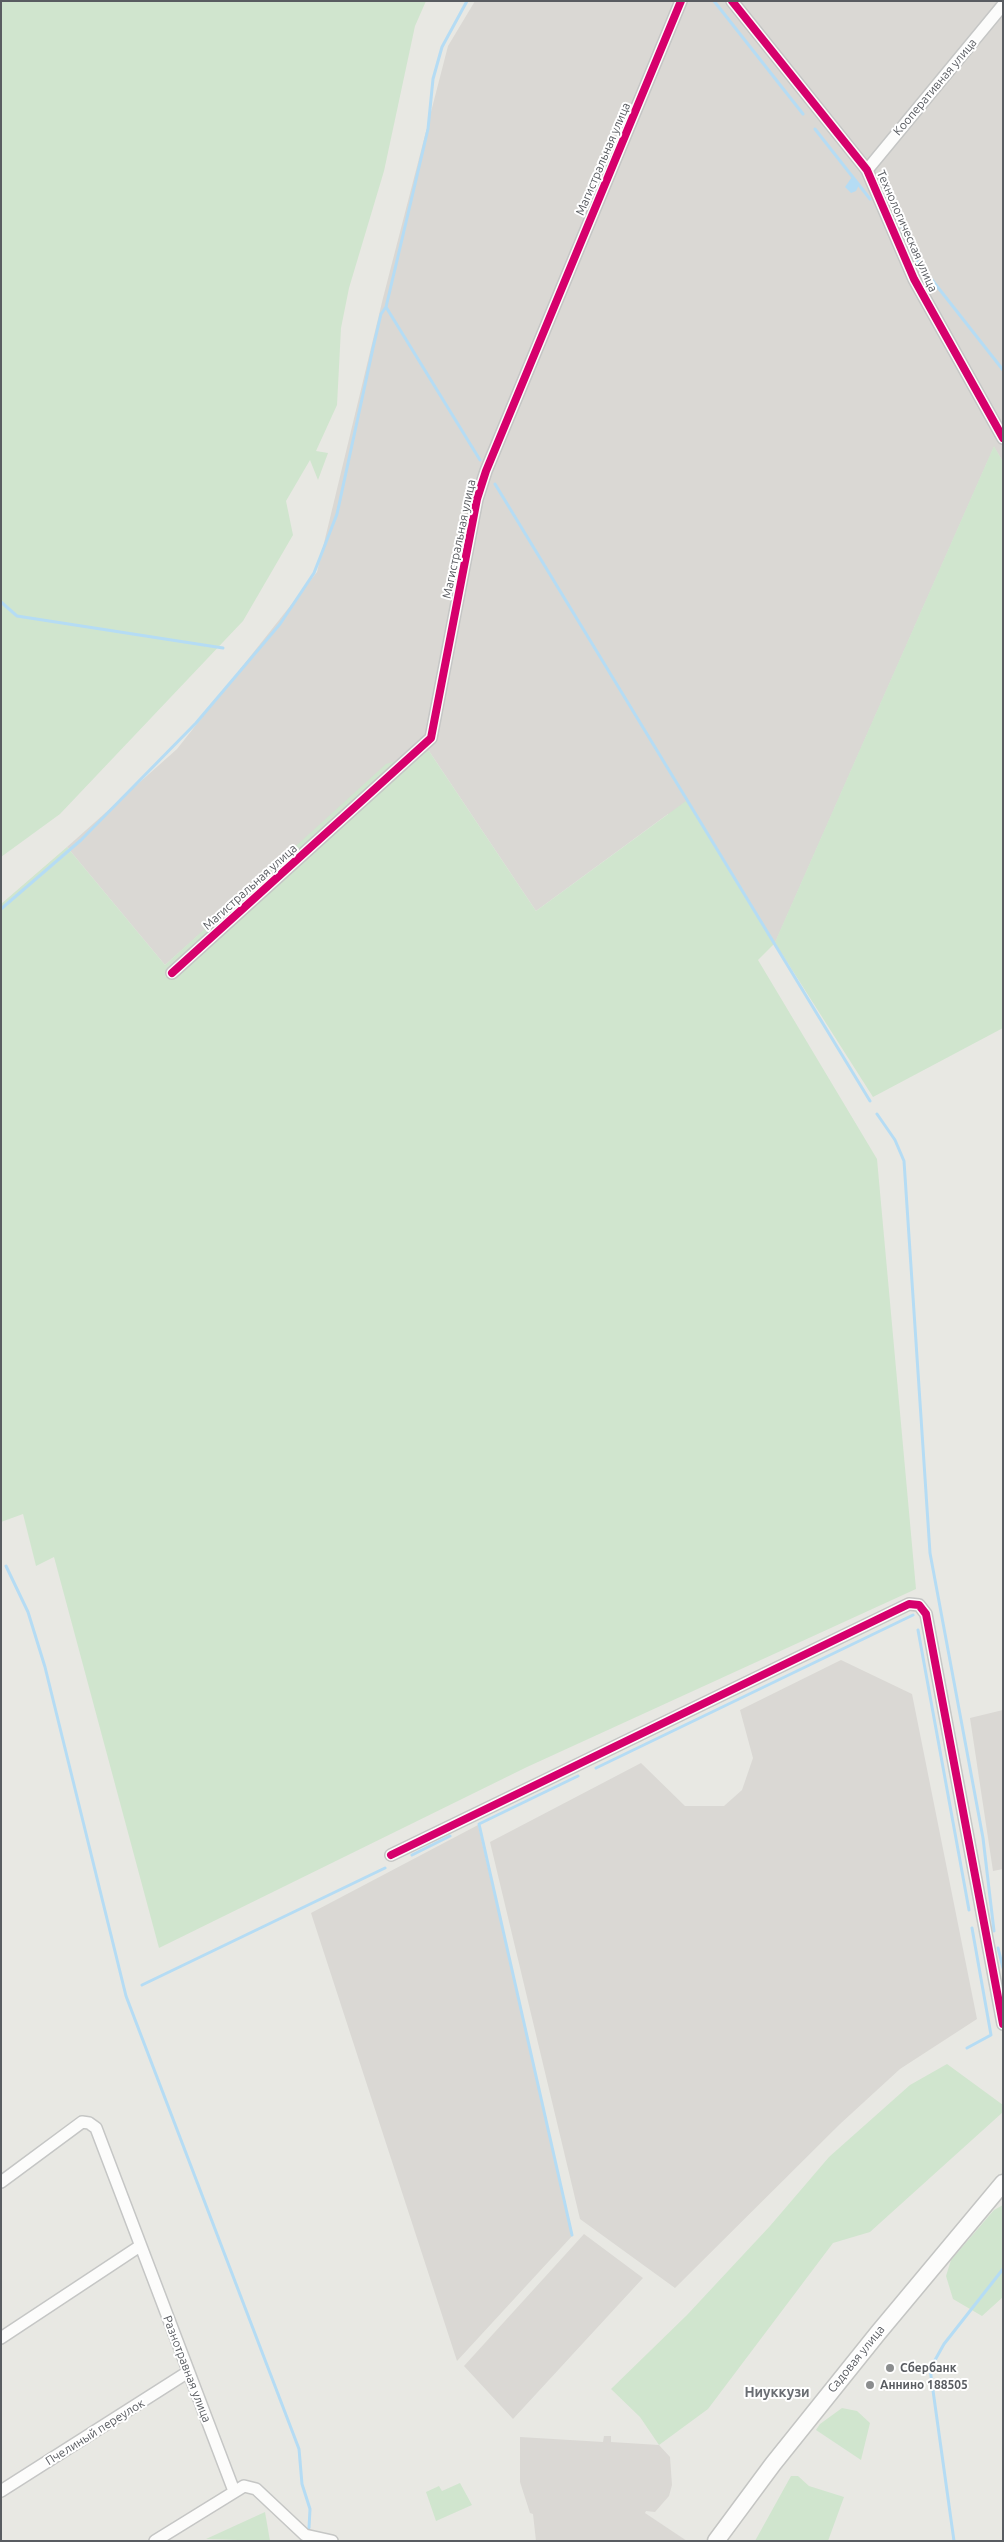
<!DOCTYPE html>
<meta charset="utf-8">
<style>
body{margin:0}
#map{position:relative;width:1004px;height:2542px;overflow:hidden;background:#e8e8e3;font-family:Ubuntu,sans-serif}
canvas{display:block}
.frame{position:absolute;inset:0;border:2px solid #595c61;pointer-events:none}
</style>
<div id="map">
<canvas width="1004" height="2542"></canvas>
<div class="frame"></div>
</div>
<script>
const c = document.querySelector('canvas').getContext('2d');
c.lineJoin = 'round';
function fill(path, color) { c.fillStyle = color; c.fill(path, 'evenodd'); }
const toPath = rows => new Path2D(rows.map(r => 'M' + r).join(''));
function strokePath(path, color, width, dash) { c.strokeStyle = color; c.lineWidth = width; c.lineCap = dash ? 'butt' : 'round'; c.setLineDash(dash || []); c.stroke(path); }
function write(font, color, halo, rows, align = 'center') {
  c.font = font + ' Ubuntu,sans-serif'; c.lineWidth = 4; c.setLineDash([]); c.textBaseline = 'middle'; c.strokeStyle = halo; c.fillStyle = color; for (const [text, x, y, turn = 0] of rows) {
    c.save(); c.translate(x, y); c.rotate((+turn || 0) * Math.PI / 180); c.textAlign = isNaN(turn) ? turn : align; if (halo) c.strokeText(text, 0, 0); c.fillText(text, 0, 0); c.restore();
  }
}
fill(toPath([
 [475,1,1003,1,1003,462,994,447,775,943,668,814,536,911,429,751,275,867,165,965,67,847,177,749,317,572,383,298,448,46],
 [841,1660,912,1694,977,2019,900,2069,840,2124,675,2288,580,2219,490,1842,641,1763,685,1806,724,1806,742,1790,753,1758,740,1710],
 [1003,1710,1003,1869,993,1871,970,1718],
 [478,1825,573,2235,457,2361,311,1913],
 [584,2234,643,2278,513,2419,464,2366],
 [604,2436,611,2436,611,2442,659,2445,670,2457,672,2485,669,2496,655,2512,646,2511,645,2513,687,2541,536,2541,533,2514,530,2513,520,2482,520,2437,603,2442]
]), '#dad8d4');
fill(toPath([
 [1,1,426,1,415,26,384,171,349,288,341,328,337,405,316,451,328,453,318,480,310,460,286,501,293,535,243,621,60,814,1,857],
 [994,446,1003,462,1003,1028,873,1097,775,943,758,960,877,1159,916,1589,527,1767,159,1948,54,1557,36,1566,23,1514,1,1522,1,904,67,847,165,965,386,764,429,751,536,911,686,801,775,942],
 [947,2064,1003,2105,1003,2112,870,2232,833,2243,708,2409,659,2445,640,2417,611,2389,687,2315,770,2226,829,2157,910,2085],
 [1003,2205,1003,2297,982,2316,953,2299,946,2276,951,2260,994,2210],
 [842,2408,857,2411,870,2423,861,2460,816,2430,820,2424],
 [791,2476,798,2476,809,2486,844,2497,828,2541,755,2541],
 [460,2483,472,2505,436,2521,426,2492,439,2486,442,2491],
 [265,2512,270,2541,206,2539]
]), '#d0e5ce');
fill(toPath([
 [852,177,859,185,856,191,851,193,845,187]
]), '#b5dcf4');
strokePath(toPath([
 [714,1,803,114],
 [815,129,870,199],
 [895,209,914,257,1003,370],
 [386,307,480,460],
 [495,484,870,1101],
 [1,602,17,616,223,648],
 [1,909,81,840,196,723,280,624,314,573,337,514,373,348,381,314,386,307,428,129,433,79,442,47,467,1],
 [877,1114,895,1140,904,1161,930,1553,983,1838,994,1931],
 [6,1566,28,1612,45,1667,126,1996,291,2428,299,2449,302,2484,310,2509,309,2528],
 [918,1630,969,1910],
 [596,1768,913,1615],
 [412,1855,450,1836],
 [998,1948,1003,1968],
 [142,1985,385,1868],
 [967,2048,991,2035,972,1928],
 [572,2235,479,1824,578,1776],
 [954,2541,930,2369,944,2344,1003,2269]
]), '#b5dcf4', 3);
const street = toPath([
 [732,1,867,170,914,279,1003,438],
 [867,170,1003,5],
 [172,973,431,738,477,499,486,471,681,1],
 [391,1855,909,1604,919,1605,926,1614,1003,2024],
 [1,2182,82,2122,89,2123,96,2128,234,2491],
 [1,2338,140,2246],
 [1,2491,188,2372],
 [155,2541,244,2486,256,2489,305,2535,332,2541]
]);
const secondary = toPath([
 [716,2541,773,2464,878,2333,1003,2183]
]);
strokePath(street, '#c5c6c5', 14);
strokePath(secondary, '#c4c5c3', 19);
strokePath(street, '#fcfcfb', 11);
strokePath(secondary, '#fcfcfb', 16);
strokePath(toPath([
 [732,1,867,170,914,279,1003,438],
 [172,973,431,738,477,499,486,471,681,1],
 [391,1855,909,1604,919,1605,926,1614,1003,2024]
]), '#d6006c', 8);
for (const [x, y, r, color] of [
 [890,2368,5,"#8b8d8e"],
 [870,2385,5,"#8b8d8e"]
]) { const dot = new Path2D(); dot.arc(x, y, r, 0, 2 * Math.PI); c.fillStyle = color; c.fill(dot); strokePath(dot, '#fff', 2); }
write('12px', '#595c61', '#fff', [
 ["Кооперативная улица",935,87,-50],
 ["Магистральная улица",603,159,-67],
 ["Технологическая улица",907,231,66],
 ["Магистральная улица",459,539,-78],
 ["Магистральная улица",250,887,-42],
 ["Садовая улица",856,2359,-51],
 ["Разнотравная улица",187,2369,69],
 ["Пчелиный переулок",95,2432,-32]
]);
write('bold 12px', '#595c61', '#fff', [
 ["Сбербанк",900,2368],
 ["Аннино 188505",880,2385]
], 'left');
write('bold 14px', '#6a6e73', '#fff', [
 ["Ниуккузи",777,2392]
]);
</script>
